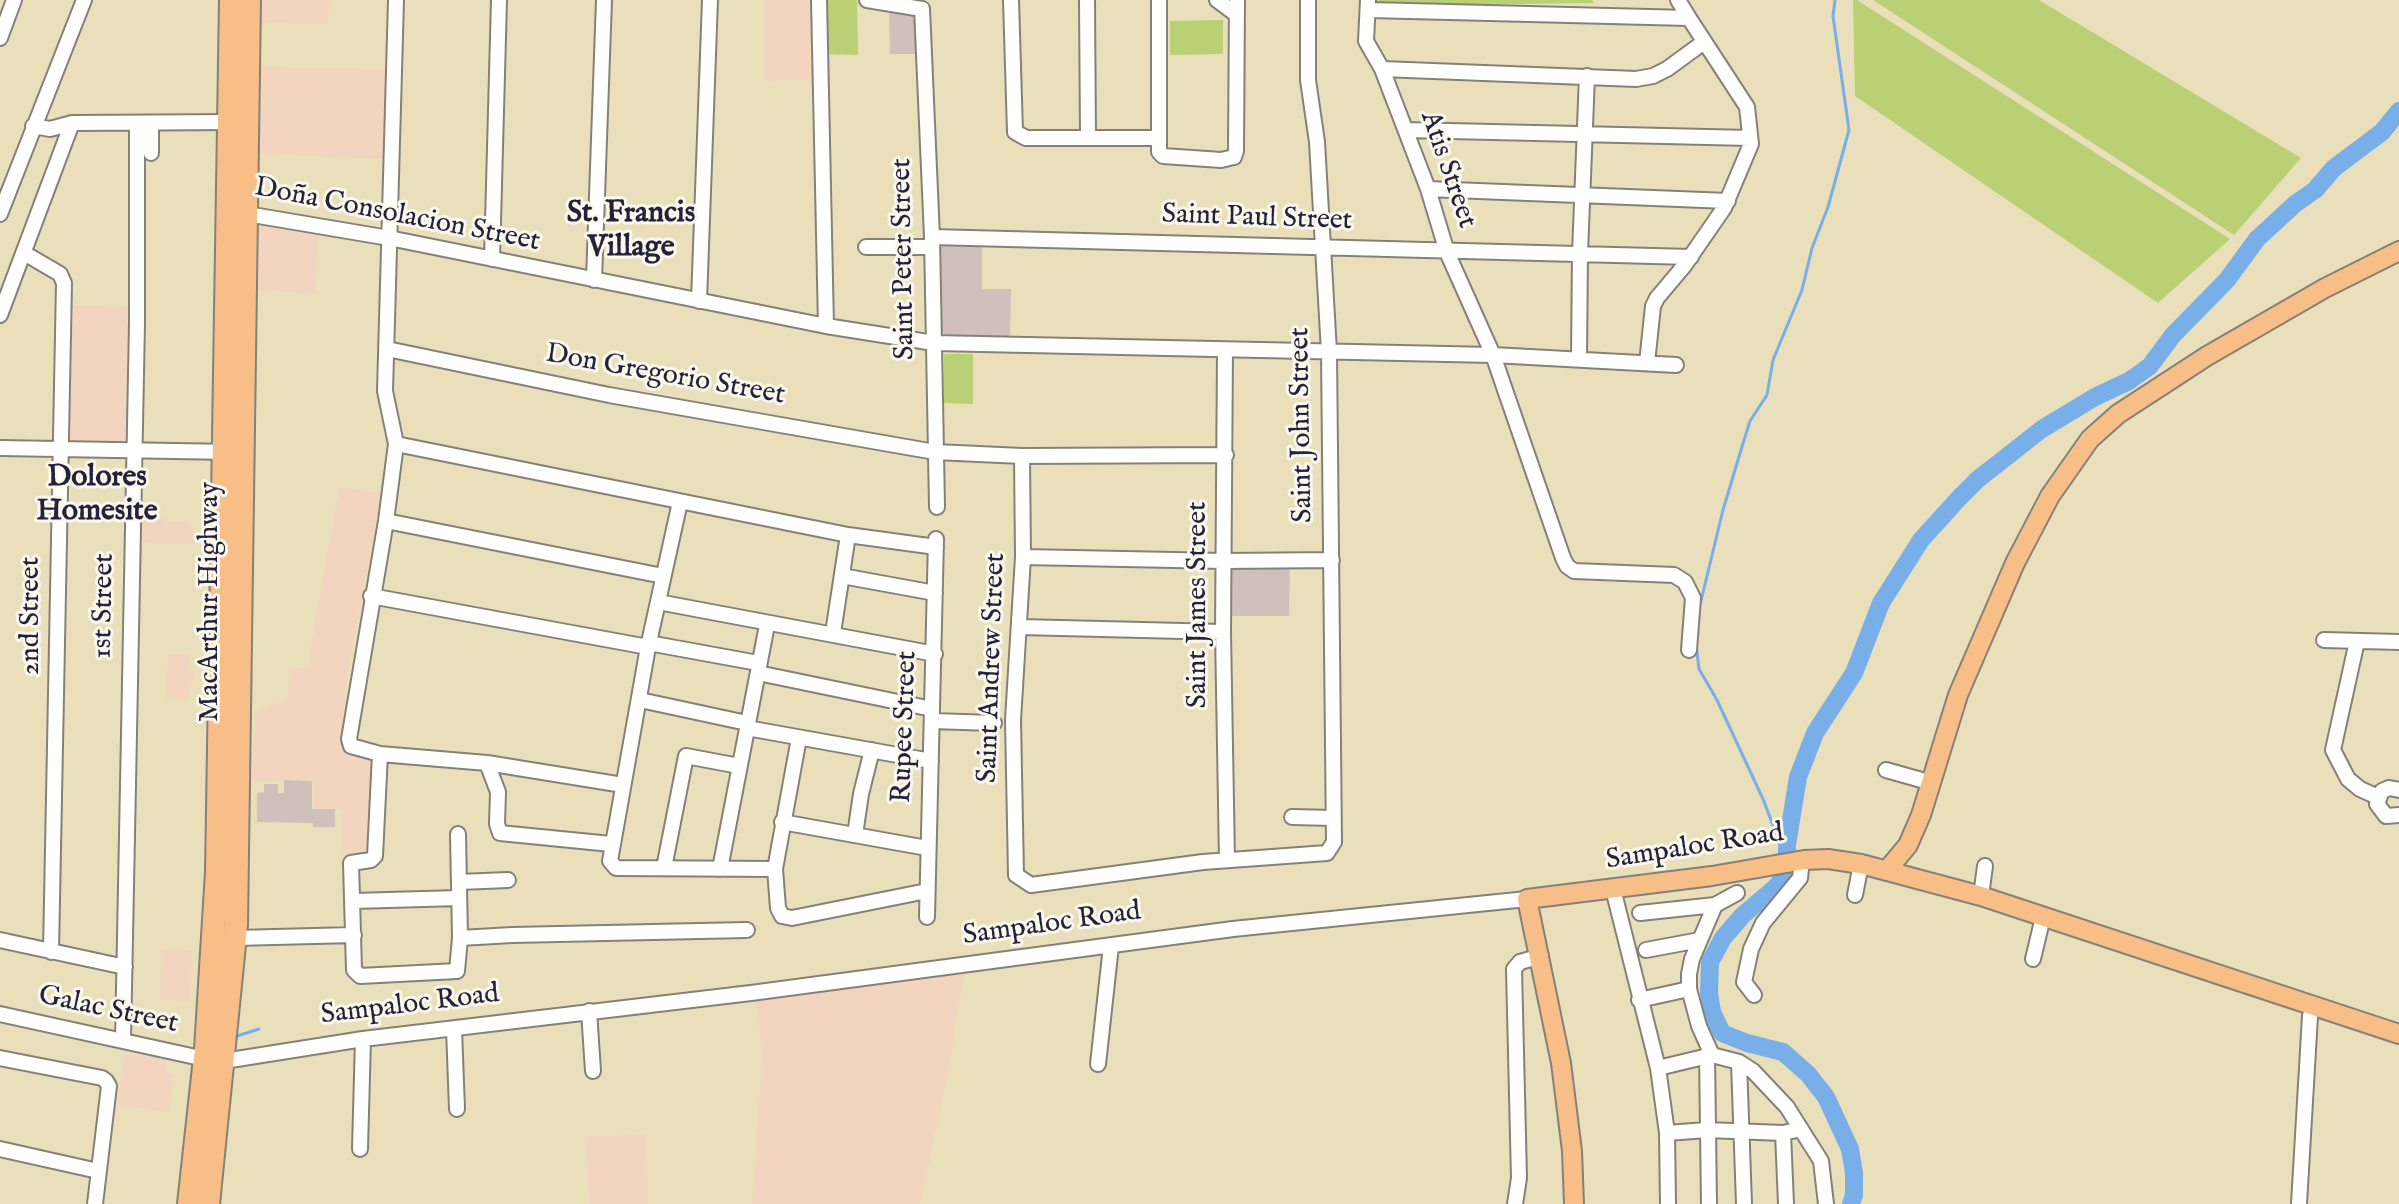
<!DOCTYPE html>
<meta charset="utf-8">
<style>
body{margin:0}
canvas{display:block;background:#eadfbb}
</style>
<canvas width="2399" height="1204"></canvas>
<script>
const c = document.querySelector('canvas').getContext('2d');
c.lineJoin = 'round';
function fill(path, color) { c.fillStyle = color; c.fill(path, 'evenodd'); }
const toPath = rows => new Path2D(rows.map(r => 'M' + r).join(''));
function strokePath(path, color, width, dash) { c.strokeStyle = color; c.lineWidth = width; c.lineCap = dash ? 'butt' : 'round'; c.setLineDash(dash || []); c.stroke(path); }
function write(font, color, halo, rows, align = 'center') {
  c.font = font + ' "IM FELL English",serif'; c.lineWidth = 6; c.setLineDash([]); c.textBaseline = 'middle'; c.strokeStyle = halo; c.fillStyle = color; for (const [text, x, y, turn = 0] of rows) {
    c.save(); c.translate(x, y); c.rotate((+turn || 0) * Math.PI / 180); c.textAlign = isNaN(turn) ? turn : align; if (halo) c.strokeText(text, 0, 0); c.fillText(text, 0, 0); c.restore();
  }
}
fill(toPath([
 [261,0,329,0,328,24,261,23],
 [765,0,815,0,817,79,765,81],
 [260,67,388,69,384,159,259,154],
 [259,224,318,234,316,294,259,290],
 [66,305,129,307,125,444,62,442],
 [339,487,382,493,343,696,349,700,348,743,376,758,372,849,366,858,343,857,341,810,314,807,314,780,252,781,255,712,288,699,289,669,307,668],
 [137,516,165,517,165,522,191,522,191,532,197,532,196,544,137,543],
 [168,654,190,655,189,672,194,672,194,681,189,682,188,699,166,698],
 [161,949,192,950,190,1001,160,1000],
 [964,974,949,1068,920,1204,752,1204,762,1057,757,1000],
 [124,1054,167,1060,166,1073,174,1075,169,1113,117,1105],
 [646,1135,648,1204,590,1204,585,1136]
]), '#f3d4bf');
fill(toPath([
 [889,6,915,9,921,54,890,54],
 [938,241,982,242,982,289,1011,289,1010,337,945,335,939,328],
 [1227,564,1290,565,1289,616,1227,616],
 [284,780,312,781,312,809,335,809,335,827,313,827,313,823,257,822,257,793,264,792,264,784,278,784,278,793,284,793]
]), '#cfc0bb');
fill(toPath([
 [821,0,857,0,858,55,823,54],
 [1376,0,1592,0,1594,3,1376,6],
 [1853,0,1857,0,2230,239,2158,303,1855,96],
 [1873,0,2039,0,2301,158,2234,235],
 [1223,20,1223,54,1170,55,1170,21],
 [944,354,973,354,973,404,944,403]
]), '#bad074');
strokePath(toPath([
 [1699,609,1723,510,1741,450,1750,421,1767,395,1773,360,1802,290,1812,248,1828,207,1849,130,1833,16,1835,0],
 [1696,644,1699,669,1717,700,1763,799,1779,841,1781,858],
 [237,1036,259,1029]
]), '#79afe8', 3);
strokePath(toPath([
 [1851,1204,1854,1195,1854,1173,1850,1149,1826,1097,1808,1074,1783,1052,1747,1043,1722,1033,1712,1012,1709,993,1710,962,1723,938,1743,915,1776,887,1787,873,1787,845,1798,777,1815,733,1854,673,1881,603,1921,540,1960,497,1977,480,2042,429,2095,397,2129,381,2150,366,2173,335,2227,280,2257,239,2295,204,2315,190,2334,168,2382,132,2399,111]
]), '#79afe8', 18);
const minor = toPath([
 [819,0,826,326],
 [867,0,922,9,932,237,937,507],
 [1011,0,1015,132,1026,138,1158,138],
 [1087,0,1088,137],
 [1159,0,1159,152,1163,156,1221,160,1234,157,1236,151,1237,0],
 [1217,0,1237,15],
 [1368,0,1366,41,1382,69,1428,189,1447,252,1493,355,1563,558,1567,566,1574,571,1674,575,1685,582,1693,598,1689,650],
 [1678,0,1689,18],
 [1369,10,1689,18,1747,107,1751,144,1724,208,1684,266,1657,298,1653,306,1647,363],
 [0,38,14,0],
 [1382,69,1636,79,1653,76,1667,69,1704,42],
 [151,123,151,153],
 [33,126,50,129,72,123,236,122],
 [1406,130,1750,138],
 [1428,189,1728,201],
 [241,213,389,238,826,326,934,343,1493,355,1676,365],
 [0,214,84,0],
 [932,237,1691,257],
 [866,247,932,247],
 [24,253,60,274,64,283,51,952],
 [492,259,499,0],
 [594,280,604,0],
 [699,301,710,0],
 [0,315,72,123],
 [387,349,609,395,935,452,1022,456,1226,455],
 [1225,350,1223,632,1227,860],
 [1579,358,1580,253,1587,76],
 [396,444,848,535,936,547],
 [0,448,232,452],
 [1022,456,1023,557,1013,720,1016,875,1031,885,1203,862,1327,853,1334,842,1329,352,1317,142,1308,80,1308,0],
 [680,502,648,647,610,861,616,868,775,869],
 [386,521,663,576],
 [1023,557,1224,561,1332,560],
 [842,576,935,593],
 [371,596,648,647,654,644,758,663],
 [658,602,935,654],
 [1020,627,1223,632],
 [833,633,848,535],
 [2324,640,2399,642],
 [2357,641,2333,750,2348,779,2360,789,2378,797],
 [758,673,932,709],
 [640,700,747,723],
 [932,721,994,723],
 [747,728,931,761],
 [799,738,775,869,778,908,782,916,792,918,927,891],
 [380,754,351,746,349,739,386,521,396,444,385,391,396,0],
 [487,763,498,792,497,824,500,833,611,844],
 [1886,770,1932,783],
 [2399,790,2389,788,2382,791,2377,804,2386,816,2399,815],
 [1292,817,1333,818],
 [782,822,927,848],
 [458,834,460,938,457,971,360,976,354,970,351,863,371,860,375,856,380,754,487,763,623,785],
 [855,835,861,794,872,750],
 [664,868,686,756,739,766],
 [720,869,767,625],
 [459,882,508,880],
 [1613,889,1658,1068,1667,1133,1668,1204],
 [1855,895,1861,864],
 [1981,896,1985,866],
 [353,901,459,898],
 [1715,905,1692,959,1689,974,1689,989,1699,1026,1712,1055,1739,1062,1753,1071,1787,1107,1821,1161,1826,1204],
 [1640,913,1715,905,1737,893],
 [927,917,936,539],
 [235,938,354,935],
 [460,938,512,935,747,930],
 [0,940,125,967],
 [1646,950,1700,940],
 [2033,959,2043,917],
 [1754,995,1744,982,1751,949,1763,923,1800,878,1802,860],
 [1639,1000,1689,989],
 [589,1011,593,1071],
 [0,1014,205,1059],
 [454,1029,457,1109],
 [123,1040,137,323,137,124],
 [1707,1054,1709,1204],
 [0,1058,102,1078,106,1081,109,1086,95,1204],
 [224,1061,363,1039,751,993,1233,929,1527,899],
 [1739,1062,1744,1204],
 [1098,1064,1111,946],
 [1658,1068,1712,1055],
 [1667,1133,1707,1130,1783,1133,1801,1129],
 [1783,1133,1786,1204],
 [0,1149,98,1171],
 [360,1149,363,1039],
 [1515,1204,1519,1178,1514,969,1520,962,1541,956],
 [2299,1204,2310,1016,2313,1006]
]);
const major = toPath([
 [1888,869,1908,845,1921,815,1958,695,2015,563,2050,496,2090,439,2118,414,2207,356,2325,288,2399,251],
 [1574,1204,1572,1151,1561,1063,1527,899,1712,876,1804,860,1828,859,1861,864,1981,896,2399,1034]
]);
const highway = toPath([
 [189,1204,206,1049,217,872,231,0],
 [208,1204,236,925,249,0]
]);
strokePath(minor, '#86807b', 18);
strokePath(major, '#86807b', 22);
strokePath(highway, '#86807b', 26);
strokePath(minor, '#fff', 14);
strokePath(major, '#f7be87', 18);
strokePath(highway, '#f7be87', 22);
write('28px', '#22223b', '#fbf7ec', [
 ["Atis Street",1447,170,71],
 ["Doña Consolacion Street",397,216,11],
 ["Saint Paul Street",1257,219,2],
 ["Saint Peter Street",905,259,-91],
 ["Don Gregorio Street",665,376,10],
 ["Saint John Street",1303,425,-91],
 ["MacArthur Highway",211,602,-90],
 ["Saint James Street",1199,605,-90],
 ["1st Street",105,606,-89],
 ["2nd Street",32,616,-90],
 ["Saint Andrew Street",993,668,-88],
 ["Rupee Street",906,727,-88],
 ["Sampaloc Road",1695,848,-9],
 ["Sampaloc Road",1052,925,-8],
 ["Sampaloc Road",410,1006,-7],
 ["Galac Street",108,1011,12]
]);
write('bold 30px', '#22223b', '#fbf7ec', [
 ["St. Francis",631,215],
 ["Village",631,249],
 ["Dolores",97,479],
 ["Homesite",97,513]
]);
</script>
